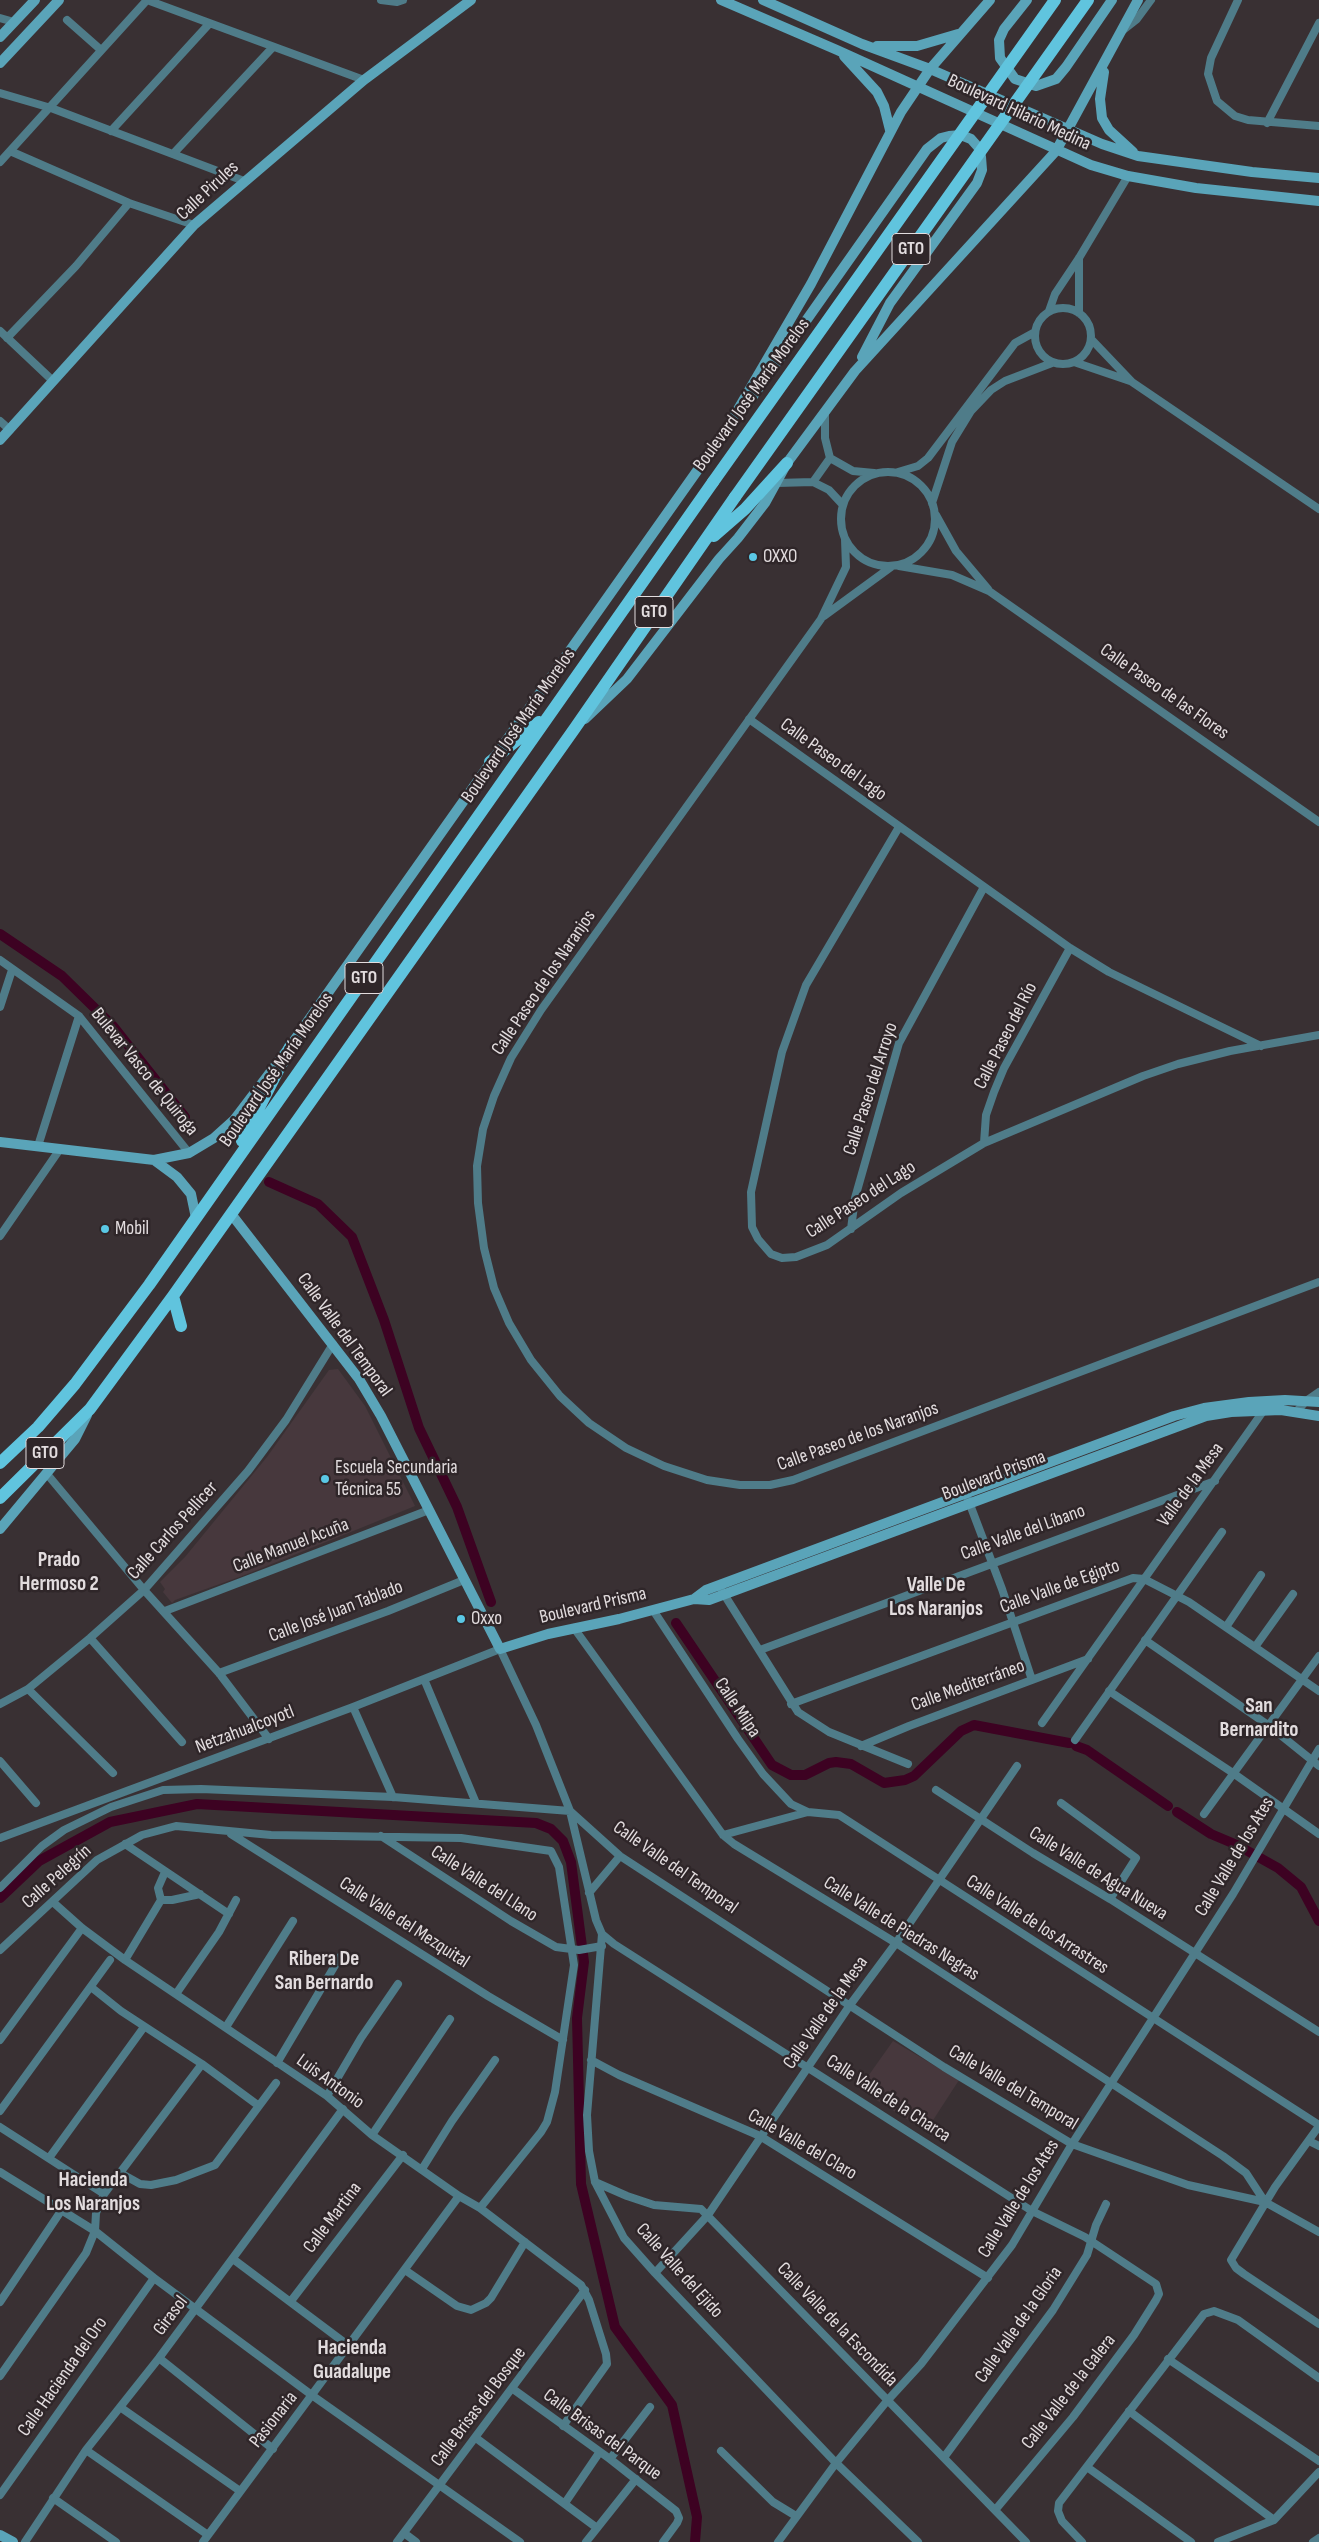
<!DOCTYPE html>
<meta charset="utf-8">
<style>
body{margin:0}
canvas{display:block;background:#393033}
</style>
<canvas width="1319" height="2542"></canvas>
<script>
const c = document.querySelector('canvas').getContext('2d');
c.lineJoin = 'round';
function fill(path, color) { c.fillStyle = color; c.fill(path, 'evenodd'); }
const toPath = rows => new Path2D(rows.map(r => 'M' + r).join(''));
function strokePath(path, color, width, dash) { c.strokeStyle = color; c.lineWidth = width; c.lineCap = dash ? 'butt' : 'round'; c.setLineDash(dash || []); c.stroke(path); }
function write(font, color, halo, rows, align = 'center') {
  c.font = font + ' "Sofia Sans Condensed",sans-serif'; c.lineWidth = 5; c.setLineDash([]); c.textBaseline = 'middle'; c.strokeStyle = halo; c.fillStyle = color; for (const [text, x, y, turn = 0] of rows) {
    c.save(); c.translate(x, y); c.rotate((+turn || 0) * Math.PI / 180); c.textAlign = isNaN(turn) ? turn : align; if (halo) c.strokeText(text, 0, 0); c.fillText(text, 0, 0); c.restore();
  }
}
fill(toPath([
 [338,1369,365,1406,415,1506,242,1576,175,1600,172,1603,163,1592,165,1589,160,1582,185,1557,267,1457,329,1370],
 [893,2041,959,2080,926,2131,859,2089]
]), '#47383d');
strokePath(toPath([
 [0,934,62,976,113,1026,185,1117],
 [269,1182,318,1204,352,1237,384,1320,419,1428,457,1507,491,1602],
 [676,1623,772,1765,791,1775,805,1775,829,1763,836,1762,851,1764,884,1783,905,1780,914,1776,961,1731,974,1725,1069,1743],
 [1076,1746,1087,1750,1168,1806],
 [1177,1812,1211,1834,1237,1845,1278,1868,1301,1887,1319,1921],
 [0,1898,39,1861,110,1822,197,1804,536,1823,551,1829,563,1841,571,1862,584,1962,577,2018,581,2184,615,2327,672,2405,697,2517,695,2542]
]), '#3d0222', 10);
strokePath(toPath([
 [147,0,364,80],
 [381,0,397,2,403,0],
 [1238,0,1211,58,1208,74,1217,101,1235,116,1248,120,1319,126],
 [0,18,14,22],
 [67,20,101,50],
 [1123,30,1137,19,1151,0],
 [0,93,51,108,244,181],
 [1267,123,1319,23],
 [111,131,209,24],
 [10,151,129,203,194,225],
 [173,154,273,47],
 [0,162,147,0],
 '1035 336a28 28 0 1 1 56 0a28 28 0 1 1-56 0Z',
 [1049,311,1055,294,1079,258,1128,176],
 [1079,313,1079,258],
 [0,331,52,380],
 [7,338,76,266,129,203],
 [1091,339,1132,382,1319,509],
 [1074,362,1130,381],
 [825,412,825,438,830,458,853,471,874,473],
 [0,421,10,430],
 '841 519a47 47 0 1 1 94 0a47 47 0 1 1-94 0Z',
 [898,472,918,466,928,458,1015,343,1035,332],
 [813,482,830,458],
 [777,483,813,482,829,490,843,505],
 [932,503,952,442,971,411,991,390,1005,381,1052,363],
 [936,515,956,551,988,589],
 [845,539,846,567,821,619,541,1010,511,1058,494,1096,483,1129,477,1166,478,1203,484,1248,494,1288,509,1323,531,1360,560,1396,589,1423,626,1448,664,1466,707,1480,740,1485,770,1485,793,1480,1319,1282],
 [899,566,952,575,989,591,1319,822],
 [824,616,891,567],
 [749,719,1070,948,1109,972,1261,1046],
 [899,827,806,985,782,1052,751,1192,752,1227,758,1239,771,1254,782,1258,796,1257,827,1245,901,1193,984,1143,1143,1076,1178,1064,1230,1051,1319,1035],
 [0,960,79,1016,189,1153],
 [0,1007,12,970],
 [984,1143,986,1115,994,1092,1004,1068,1070,948],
 [38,1146,79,1016],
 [851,1229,855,1198,899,1043,984,887],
 [0,1236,60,1149],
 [1297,1411,1306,1401,1319,1392],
 [47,1474,144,1590,219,1673,269,1739],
 [966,1494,1002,1589,1032,1680],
 [722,1591,798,1712,829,1732,908,1764],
 [653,1610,738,1739,763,1774,791,1804,808,1812],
 [165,1611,429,1510],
 [1226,1627,1261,1575],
 [574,1628,723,1835,734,1844,896,1943,1223,2156,1246,2173,1265,2202],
 [90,1638,182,1742],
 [1145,1640,1268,1725,1319,1766],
 [1255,1647,1293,1594],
 [760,1650,1215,1481],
 [219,1673,388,1611,464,1580],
 [424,1679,476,1803],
 [28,1689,113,1773],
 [1109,1691,1233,1773,1319,1834],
 [0,1704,28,1689,90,1638,144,1590,248,1471,286,1420,333,1344],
 [791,1704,1133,1578,1144,1579,1189,1602,1319,1691],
 [353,1707,393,1797],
 [1042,1723,1264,1410],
 [1075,1740,1222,1532],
 [861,1746,909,1726,1088,1659],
 [0,1761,36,1803],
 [936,1790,1033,1853,1110,1899,1319,2032],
 [1061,1803,1136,1858,1110,1899],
 [570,1811,620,1856,944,2067,1072,2144,1188,2185,1265,2202,1319,2232],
 [1204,1814,1319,1656],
 [231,1834,488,1996,563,2040],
 [723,1835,808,1812,839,1815,1319,2125],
 [381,1836,511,1921,556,1947,579,1950,602,1946],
 [0,1838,353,1707,500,1649,536,1725,570,1811,596,1920,602,1934,587,2115,589,2151,595,2182,624,2238,655,2273,836,2463,918,2542],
 [125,1844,229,1914],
 [0,1888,42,1846,64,1830,111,1807,163,1790,201,1789,393,1797,570,1811],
 [589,1893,620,1856],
 [161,1900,172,1900,200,1894],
 [161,1900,158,1888,165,1872],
 [54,1903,82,1928,125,1960,327,2096,372,2135,459,2196,480,2208,581,2285,589,2300,606,2354,607,2364,563,2426],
 [602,1934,614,1944,1032,2211,1085,2237,1156,2284,1159,2294,1156,2300,1134,2335,1073,2417,996,2509],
 [0,1950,97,1860,142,1835,176,1826,271,1835,461,1838,551,1851,559,1867,574,1965,555,2092,547,2122,541,2132,480,2208],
 [125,1960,161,1900],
 [91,1987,121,2011,202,2064,259,2106],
 [176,1994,219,1932,236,1900],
 [226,2027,293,1921],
 [0,2040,82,1928],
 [591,2060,619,2075,760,2136,988,2278],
 [277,2063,340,1957],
 [327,2096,361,2038,398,1984],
 [0,2111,110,1960],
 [1319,2126,1275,2187,1231,2260,1236,2268,1244,2274,1319,2324],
 [0,2127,104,2194],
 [372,2135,450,2019],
 [1309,2141,1319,2146],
 [49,2158,144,2027],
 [422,2169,452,2121,495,2060],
 [0,2172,95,2231,154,2278,313,2396,520,2542],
 [122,2174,140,2184,151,2185,176,2180,215,2165,276,2083],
 [595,2182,627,2196,654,2205,701,2209,1026,2542],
 [233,2259,349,2346],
 [405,2270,457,2306,471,2310,486,2303,491,2298,525,2242],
 [655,2273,708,2215,850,2005,896,1943,1017,1766],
 [291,2301,403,2155],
 [0,2302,61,2211],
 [159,2358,273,2449],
 [1168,2359,1319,2461],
 [0,2376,86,2253,95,2231,96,2213,104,2194,202,2064],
 [513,2389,610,2459,676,2511,679,2518,677,2523,663,2542],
 [120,2407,240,2491],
 [1129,2411,1274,2520],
 [476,2438,597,2528],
 [86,2450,208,2535],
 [721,2451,773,2502,796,2516],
 [945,2456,1053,2310,1087,2255,1096,2225,1106,2204],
 [610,2459,650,2407],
 [1087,2467,1191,2542],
 [0,2495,154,2278],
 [53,2498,116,2542],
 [565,2503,599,2453],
 [404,2533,416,2542],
 [25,2542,86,2450,159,2358,343,2109],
 [203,2542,459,2196],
 [397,2542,585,2290],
 [586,2542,636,2479],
 [778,2542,836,2463,887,2401,921,2364,1012,2245,1072,2144,1233,1894,1319,1749],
 [1082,2542,1062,2521,1058,2511,1059,2503,1204,2314,1214,2311,1238,2320,1319,2378],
 [1218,2542,1274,2520,1319,2472],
 [1313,2542,1319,2538]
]), '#4f7c89', 8);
strokePath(toPath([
 [721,0,837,50,1091,165,1128,176,1196,188,1319,201],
 [763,0,862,44,930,69,1102,144,1138,156,1252,172,1319,178],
 [1027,0,1004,29,999,40,1000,58,1015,79,1036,86,1056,79,1066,67,1112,0],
 [0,37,35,0],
 [877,46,917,46,958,34],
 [844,56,877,92,884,106,890,130],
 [0,63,59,0],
 [1104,72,1100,99,1102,118,1109,130,1133,152],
 [753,396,927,149,941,138,949,136,961,135,971,139,979,148,981,157,982,170,977,183,890,303,862,357],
 [0,440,194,225,364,80,471,0],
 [585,719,627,679,719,559,738,538,765,503,787,463,855,371,1056,151,1138,0],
 [0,1142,154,1160,177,1177,191,1194,196,1218],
 [154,1160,189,1153,214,1138,234,1120,291,1045,726,430,811,284,901,112,930,69,990,0],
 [232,1215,359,1379,381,1416,500,1649,548,1634,619,1619,694,1599,709,1600,1206,1416,1231,1412,1281,1410,1319,1416],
 [0,1529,75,1439,87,1415],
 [694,1599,706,1590,1174,1416,1204,1408,1249,1402,1285,1400,1319,1402],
 [0,2535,13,2542]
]), '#5aa4b9', 10);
strokePath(toPath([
 [714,536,745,509,787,463],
 [490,762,539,722],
 [242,1141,291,1045],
 [173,1296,181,1326],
 [0,1463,38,1427,75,1384,149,1285,713,482],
 [0,1498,90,1409,173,1296,575,728,735,497]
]), '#60c4de', 12);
strokePath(toPath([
 [713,482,1055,0],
 [735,497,1088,0]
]), '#60c4de', 12);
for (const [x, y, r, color] of [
 [753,557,5,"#5ac8e5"],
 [105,1229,5,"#5ac8e5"],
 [325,1479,5,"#5ac8e5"],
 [461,1619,5,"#5ac8e5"]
]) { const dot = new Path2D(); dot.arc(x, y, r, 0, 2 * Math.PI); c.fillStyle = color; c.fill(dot); strokePath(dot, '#2f2629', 2); }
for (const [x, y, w] of [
 [911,249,38],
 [654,612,38],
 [364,978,38],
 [45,1453,38]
]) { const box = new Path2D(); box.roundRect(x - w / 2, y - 15.5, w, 31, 4); c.fillStyle = '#2f2629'; c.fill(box); strokePath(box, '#e2dcde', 1); }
write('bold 18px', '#e2dcde', null, [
 ["GTO",911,249],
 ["GTO",654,612],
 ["GTO",364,978],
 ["GTO",45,1453]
]);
write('19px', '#e2dcde', '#2f2629', [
 ["Boulevard Hilario Medina",1019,113,25],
 ["Calle Pirules",208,191,-43],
 ["Boulevard José María Morelos",752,395,-54],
 ["Calle Paseo de las Flores",1164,692,35],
 ["Boulevard José María Morelos",519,726,-55],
 ["Calle Paseo del Lago",833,760,36],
 ["Calle Paseo de los Naranjos",544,983,-56],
 ["Calle Paseo del Río",1006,1036,-63],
 ["Boulevard José María Morelos",277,1070,-55],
 ["Bulevar Vasco de Quiroga",144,1072,51],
 ["Calle Paseo del Arroyo",871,1089,-72],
 ["Calle Paseo del Lago",861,1200,-33],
 ["Calle Valle del Temporal",344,1335,54],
 ["Calle Paseo de los Naranjos",858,1437,-20],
 ["Boulevard Prisma",994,1476,-21],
 ["Valle de la Mesa",1191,1485,-54],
 ["Calle Carlos Pellicer",173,1531,-48],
 ["Calle Valle del Líbano",1023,1533,-20],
 ["Calle Manuel Acuña",291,1546,-21],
 ["Calle Valle de Egipto",1060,1587,-20],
 ["Boulevard Prisma",593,1606,-13],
 ["Calle José Juan Tablado",336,1612,-21],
 ["Calle Mediterráneo",968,1686,-20],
 ["Calle Milpa",737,1708,56],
 ["Netzahualcoyotl",245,1730,-21],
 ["Calle Valle de los Ates",1235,1857,-59],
 ["Calle Valle del Temporal",675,1868,35],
 ["Calle Valle de Agua Nueva",1098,1874,32],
 ["Calle Pelegrín",57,1877,-42],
 ["Calle Valle del Llano",484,1884,33],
 ["Calle Valle del Mezquital",404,1923,33],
 ["Calle Valle de los Arrastres",1037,1925,33],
 ["Calle Valle de Piedras Negras",901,1929,32],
 ["Calle Valle de la Mesa",826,2013,-55],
 ["Luis Antonio",330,2082,36],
 ["Calle Valle del Temporal",1013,2088,31],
 ["Calle Valle de la Charca",888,2099,33],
 ["Calle Valle del Claro",802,2145,30],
 ["Calle Valle de los Ates",1019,2199,-58],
 ["Calle Martina",333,2218,-53],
 ["Calle Valle del Ejido",679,2271,48],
 ["Girasol",171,2316,-53],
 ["Calle Valle de la Escondida",837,2325,46],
 ["Calle Valle de la Gloria",1019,2325,-55],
 ["Calle Hacienda del Oro",63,2377,-55],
 ["Calle Valle de la Galera",1069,2392,-52],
 ["Calle Brisas del Bosque",479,2407,-53],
 ["Pasionaria",274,2420,-52],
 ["Calle Brisas del Parque",602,2435,36]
]);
write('19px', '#e2dcde', '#2f2629', [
 ["OXXO",763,557],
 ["Mobil",115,1229],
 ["Escuela Secundaria",335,1468],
 ["Técnica 55",335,1490],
 ["Oxxo",471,1619]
], 'left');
write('bold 21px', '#e2dcde', '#2f2629', [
 ["Prado",59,1561],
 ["Hermoso 2",59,1585],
 ["Valle De",936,1586],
 ["Los Naranjos",936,1610],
 ["San",1259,1707],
 ["Bernardito",1259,1731],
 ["Ribera De",324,1960],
 ["San Bernardo",324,1984],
 ["Hacienda",93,2181],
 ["Los Naranjos",93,2205],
 ["Hacienda",352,2349],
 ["Guadalupe",352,2373]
]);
</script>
